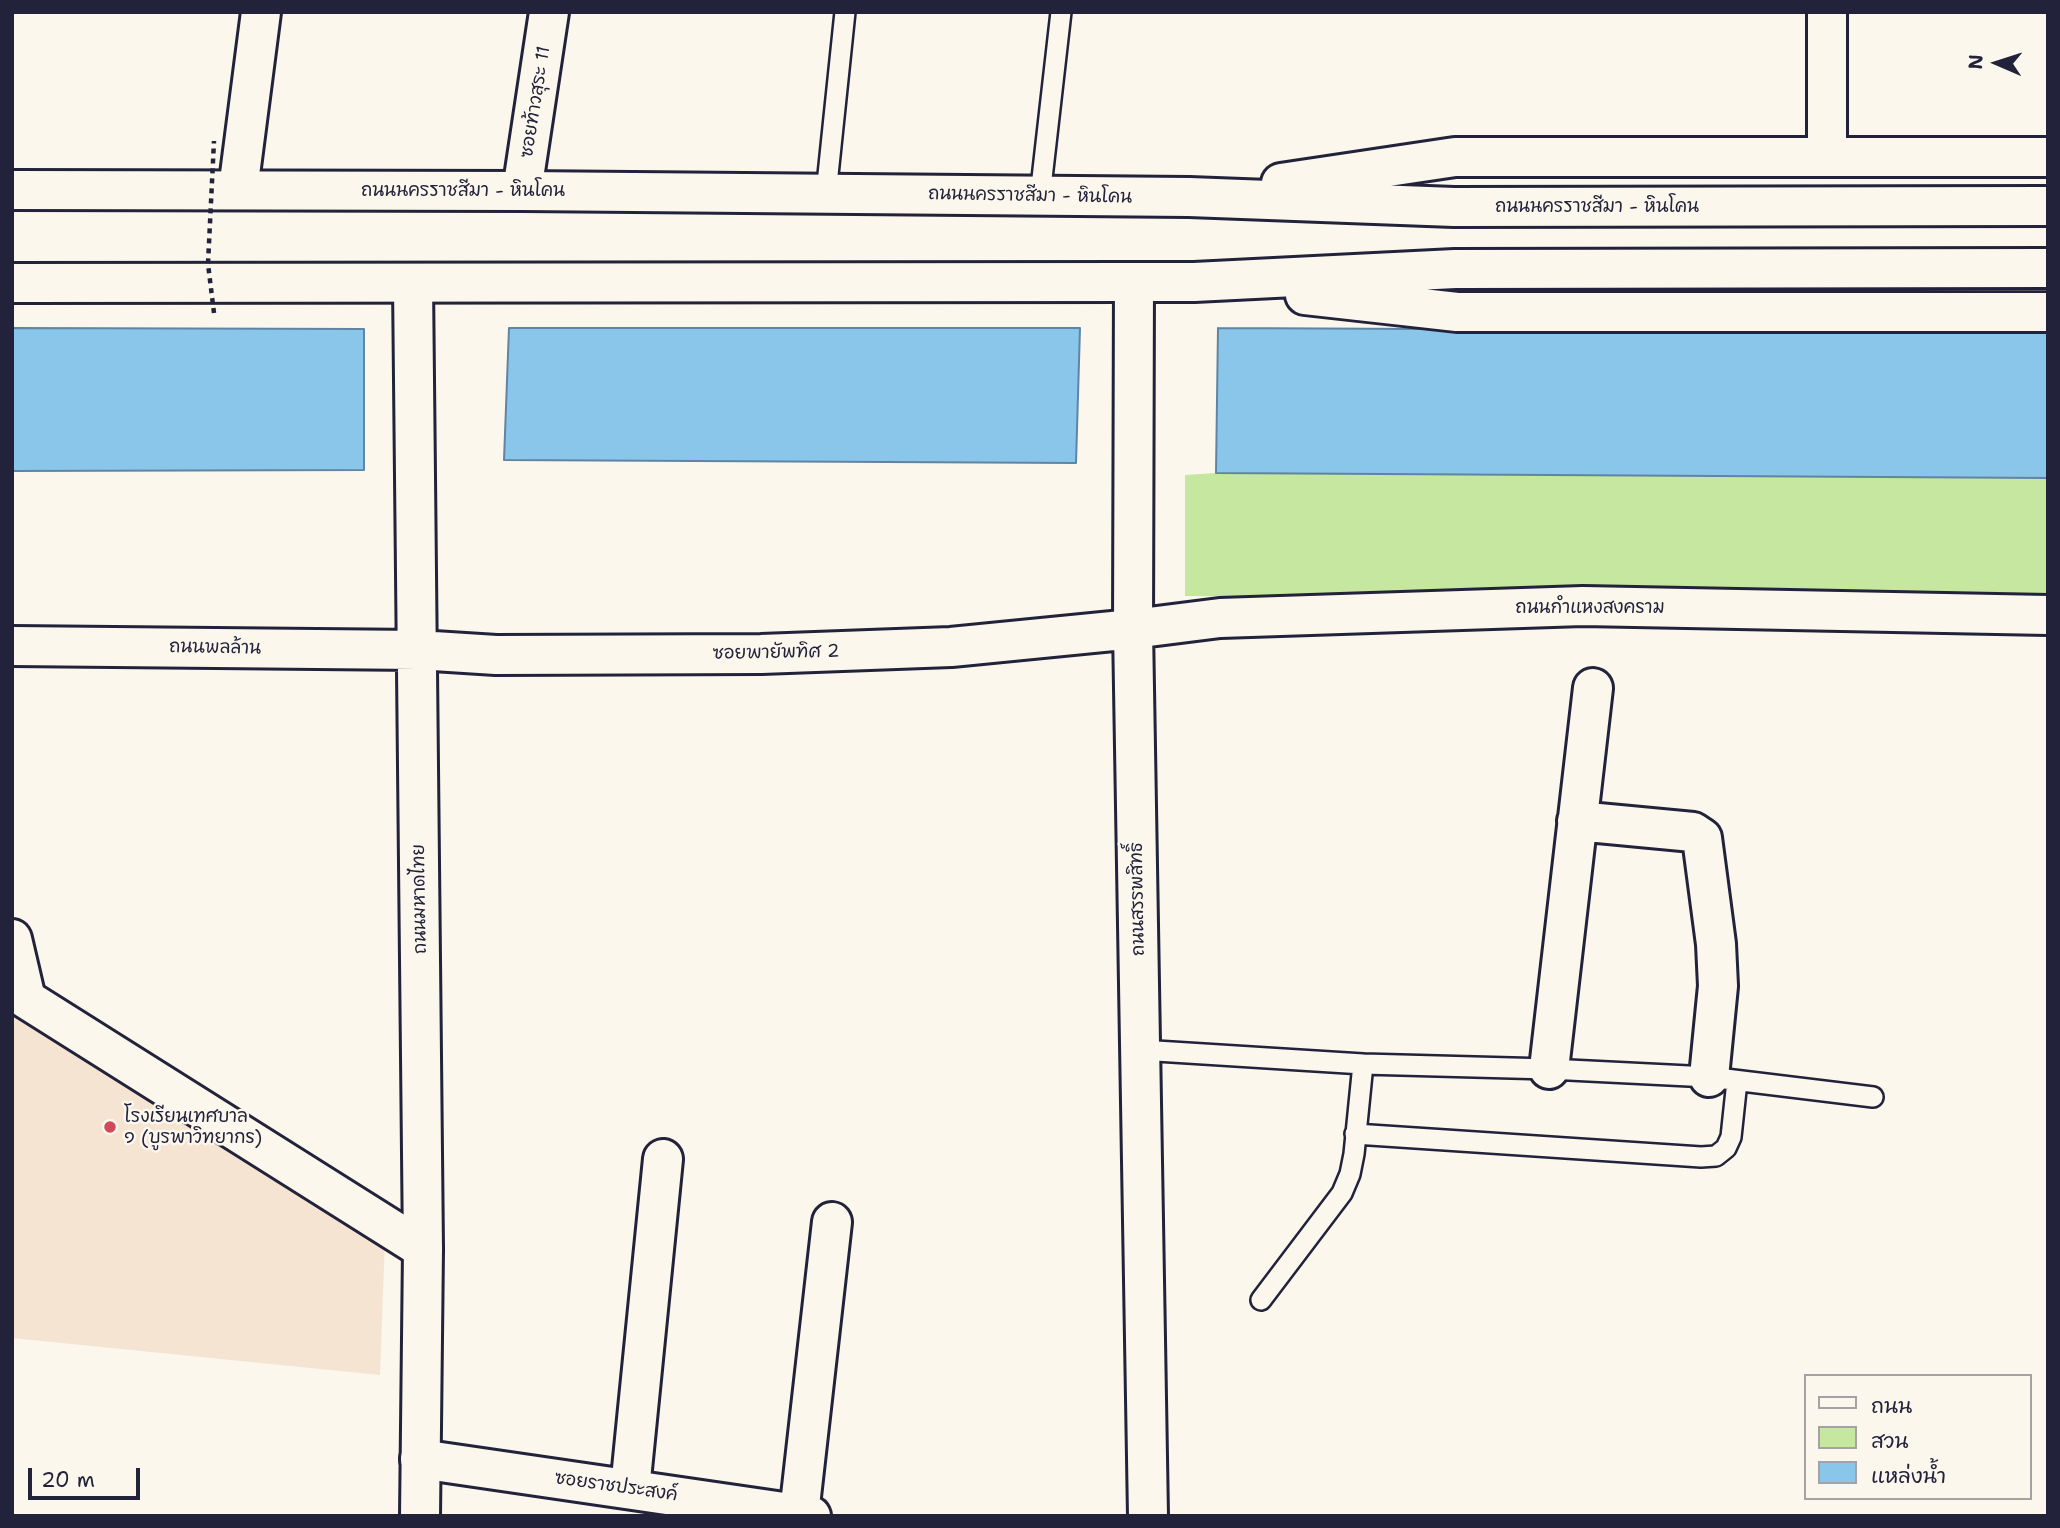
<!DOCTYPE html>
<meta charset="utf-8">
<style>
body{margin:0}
#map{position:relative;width:2060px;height:1528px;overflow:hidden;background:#fbf7ec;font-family:"Shantell Sans","Playpen Sans Thai",sans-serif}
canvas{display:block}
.frame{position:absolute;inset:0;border:14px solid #22223b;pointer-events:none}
.legend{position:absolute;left:1804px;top:1374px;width:228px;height:126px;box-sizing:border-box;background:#fbf7ec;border:2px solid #a4a2a5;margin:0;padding:9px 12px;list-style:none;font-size:21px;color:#22223b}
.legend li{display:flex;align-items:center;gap:14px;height:35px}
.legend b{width:35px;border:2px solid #a4a2a5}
.north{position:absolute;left:1962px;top:28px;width:70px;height:70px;-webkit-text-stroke:5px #fbf7ec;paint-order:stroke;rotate:273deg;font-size:19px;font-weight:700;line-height:28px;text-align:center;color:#22223b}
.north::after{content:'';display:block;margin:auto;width:24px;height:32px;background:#22223b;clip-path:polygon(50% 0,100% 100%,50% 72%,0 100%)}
.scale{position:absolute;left:28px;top:1468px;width:112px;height:32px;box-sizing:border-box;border:4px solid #22223b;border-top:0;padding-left:9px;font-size:21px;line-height:24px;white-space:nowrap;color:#22223b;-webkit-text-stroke:5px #fbf7ec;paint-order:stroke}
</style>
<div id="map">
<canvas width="2060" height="1528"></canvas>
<div class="frame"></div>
<ul class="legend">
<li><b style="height:9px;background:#fbf7ec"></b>ถนน</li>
<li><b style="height:19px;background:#c5e7a0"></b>สวน</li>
<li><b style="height:19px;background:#89c6e9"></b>แหล่งน้ำ</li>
</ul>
<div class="north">N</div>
<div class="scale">20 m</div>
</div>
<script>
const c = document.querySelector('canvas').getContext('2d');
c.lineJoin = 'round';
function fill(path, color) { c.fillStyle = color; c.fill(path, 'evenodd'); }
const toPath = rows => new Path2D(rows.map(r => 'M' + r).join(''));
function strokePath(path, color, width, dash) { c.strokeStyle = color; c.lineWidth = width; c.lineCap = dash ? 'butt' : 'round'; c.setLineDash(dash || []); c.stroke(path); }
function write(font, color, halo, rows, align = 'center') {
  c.font = font + ' "Shantell Sans","Playpen Sans Thai",sans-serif'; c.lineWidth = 5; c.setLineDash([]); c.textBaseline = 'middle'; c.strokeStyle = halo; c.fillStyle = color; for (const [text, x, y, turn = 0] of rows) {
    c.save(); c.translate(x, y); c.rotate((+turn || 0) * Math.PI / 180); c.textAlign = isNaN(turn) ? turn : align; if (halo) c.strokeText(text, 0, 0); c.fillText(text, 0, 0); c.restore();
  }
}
fill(toPath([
 [12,1010,385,1239,380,1375,12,1338]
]), '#f5e4d2');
fill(toPath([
 [1216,473,2048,478,2048,603,1185,596,1185,475]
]), '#c5e7a0');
const water = toPath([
 [12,328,364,329,364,470,12,471,12,328],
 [509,328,1080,328,1076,463,504,460,509,328],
 [1218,328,2048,332,2048,478,1216,473,1218,328]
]);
fill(water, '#89c6e9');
strokePath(water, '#6084a3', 2);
const service = toPath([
 [826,194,845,12],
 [1040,196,1061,12],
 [1140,1050,1363,1064,1549,1069,1709,1077,1873,1097],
 [1355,1134,1701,1157,1716,1156,1726,1148,1731,1137,1737,1081],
 [1261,1300,1342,1193,1350,1174,1354,1154,1363,1064]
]);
const minor = toPath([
 [1827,156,1827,12],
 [238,190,261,12],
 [522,191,549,12],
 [1577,821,1693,832,1702,838,1716,944,1718,986,1709,1077],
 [12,939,26,999,423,1249],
 [1549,1069,1593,688],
 [420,1459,811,1516],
 [630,1489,663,1159],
 [799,1514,832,1222]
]);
const tertiary = toPath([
 [1134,282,1133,629,1148,1516],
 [413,283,423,1249,420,1516],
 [12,646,418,650,496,655,761,654,951,647,1133,629,1220,618,1583,606,2048,615]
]);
const primary = toPath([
 [1281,183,1455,157,2048,157],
 [12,190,522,191,1189,197,1454,207,2048,206],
 [12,283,1134,282,1194,282,1455,269,2048,268],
 [1305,295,1457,312,2048,312]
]);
strokePath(service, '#22223b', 24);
strokePath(minor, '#22223b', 44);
strokePath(tertiary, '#22223b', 44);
strokePath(primary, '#22223b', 44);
strokePath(service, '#fbf7ec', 19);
strokePath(minor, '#fbf7ec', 38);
strokePath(tertiary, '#fbf7ec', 38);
strokePath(primary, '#fbf7ec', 38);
strokePath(toPath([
 [214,313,208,264,214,141]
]), '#22223b', 4.5, [5, 5]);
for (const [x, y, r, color] of [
 [110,1127,7,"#d1495b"]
]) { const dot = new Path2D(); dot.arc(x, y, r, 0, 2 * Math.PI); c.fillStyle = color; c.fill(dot); strokePath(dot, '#fbf7ec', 2.5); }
write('18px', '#22223b', '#fbf7ec', [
 ["ซอยท้าวสุระ 11",536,102,-81],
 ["ถนนนครราชสีมา - หินโคน",463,191],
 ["ถนนนครราชสีมา - หินโคน",1030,196,1],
 ["ถนนนครราชสีมา - หินโคน",1597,207],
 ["ถนนกำแหงสงคราม",1590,608],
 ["ถนนพลล้าน",215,648,1],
 ["ซอยพายัพทิศ 2",776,653,-1],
 ["ถนนมหาดไทย",420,899,-91],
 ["ถนนสรรพสิทธิ์",1138,899,-91],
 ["ซอยราชประสงค์",616,1487,8]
]);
write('18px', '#22223b', '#fbf7ec', [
 ["โรงเรียนเทศบาล",124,1117],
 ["๑ (บูรพาวิทยากร)",124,1138]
], 'left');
</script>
